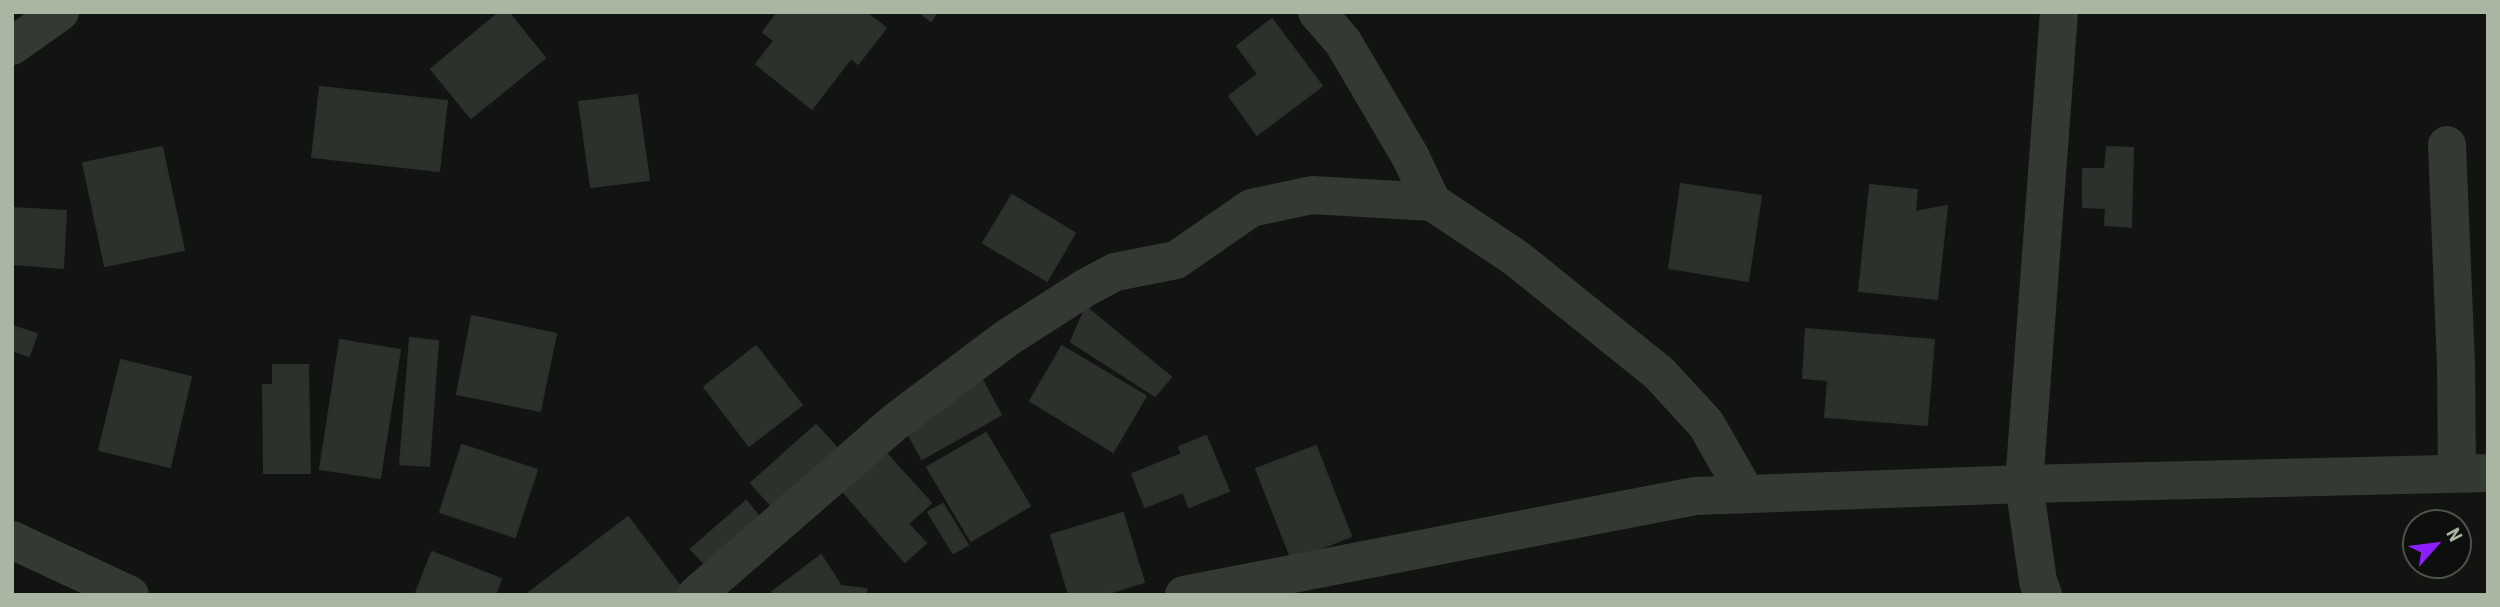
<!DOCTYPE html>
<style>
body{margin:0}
#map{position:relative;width:2500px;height:607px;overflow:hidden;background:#121412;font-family:"Roboto Condensed",sans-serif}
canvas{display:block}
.frame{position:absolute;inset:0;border:14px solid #abb6a2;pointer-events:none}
.north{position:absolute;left:2402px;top:509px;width:70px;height:70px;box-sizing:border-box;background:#0d0f0d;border:2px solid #4c5249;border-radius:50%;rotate:62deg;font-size:19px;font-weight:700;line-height:28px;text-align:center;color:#abb6a2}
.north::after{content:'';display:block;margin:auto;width:24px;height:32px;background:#8f1eff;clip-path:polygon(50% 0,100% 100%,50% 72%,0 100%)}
</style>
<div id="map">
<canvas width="2500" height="607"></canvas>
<div class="frame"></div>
<div class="north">N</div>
</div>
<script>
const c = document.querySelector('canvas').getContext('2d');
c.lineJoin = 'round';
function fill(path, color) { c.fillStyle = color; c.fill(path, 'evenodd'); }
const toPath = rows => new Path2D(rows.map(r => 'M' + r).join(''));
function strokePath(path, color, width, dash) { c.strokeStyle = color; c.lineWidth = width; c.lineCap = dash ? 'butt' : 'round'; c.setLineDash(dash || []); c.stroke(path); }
const building = toPath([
 [500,12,508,12,545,58,471,118,431,69,500,12],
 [778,12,865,12,886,28,858,64,851,58,812,109,756,64,774,41,763,32,778,12],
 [919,12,937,12,931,21,919,12],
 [1272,19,1322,86,1257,135,1229,96,1258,74,1237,46,1272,19],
 [320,87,447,101,439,171,312,157,320,87],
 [637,95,649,180,591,187,579,102,637,95],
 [162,147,184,250,105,266,83,163,162,147],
 [2107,147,2133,148,2131,227,2105,225,2106,208,2083,207,2083,169,2105,169,2107,147],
 [1681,184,1761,196,1748,281,1669,268,1681,184],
 [1870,185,1917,190,1915,212,1947,206,1937,299,1859,291,1870,185],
 [1012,195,1075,233,1047,281,983,243,1012,195],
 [12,208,66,211,63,268,12,264,12,208],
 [1086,307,1171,377,1155,396,1071,342,1086,307],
 [472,316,556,334,540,411,457,394,472,316],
 [12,326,37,334,29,356,12,350,12,326],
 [1806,329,1934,340,1927,425,1825,417,1828,380,1803,378,1806,329],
 [410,338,438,341,429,466,400,464,410,338],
 [340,340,400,350,380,478,320,469,340,340],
 [756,346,802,405,749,446,704,387,756,346],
 [1062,346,1146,396,1113,452,1030,401,1062,346],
 [121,360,191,377,170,467,99,450,121,360],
 [273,365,308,365,310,473,264,473,263,385,273,385,273,365],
 [980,376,1001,415,922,459,904,426,980,376],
 [816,425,845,457,780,515,751,483,816,425],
 [986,433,1030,506,971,541,927,467,986,433],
 [1206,436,1229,491,1189,507,1183,492,1145,507,1132,474,1182,454,1179,447,1206,436],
 [462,445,537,470,515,537,440,512,462,445],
 [1316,446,1351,536,1292,560,1256,469,1316,446],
 [883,450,931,503,908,524,926,543,905,562,840,488,883,450],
 [746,501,767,526,713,573,691,549,746,501],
 [943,504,968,545,953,553,928,512,943,504],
 [1123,513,1144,582,1102,595,1069,595,1051,535,1123,513],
 [628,517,686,594,526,595,628,517],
 [432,552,501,579,495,595,415,595,432,552],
 [821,555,841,586,867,589,864,595,773,595,772,592,821,555]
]);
fill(building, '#2d312c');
strokePath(building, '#2c302c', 2);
strokePath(toPath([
 [1317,12,1343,42,1410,156,1432,202,1516,258,1659,373,1706,424,1746,494],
 [12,46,60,12],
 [2447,145,2456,365,2457,473],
 [12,540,130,595],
 [696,595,895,422,1007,338,1085,288,1115,272,1176,260,1251,208,1312,195,1432,202],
 [1184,595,1695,496,2024,484,2488,473],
 [2043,595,2038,581,2024,484,2059,12]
]), '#353933', 38);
</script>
